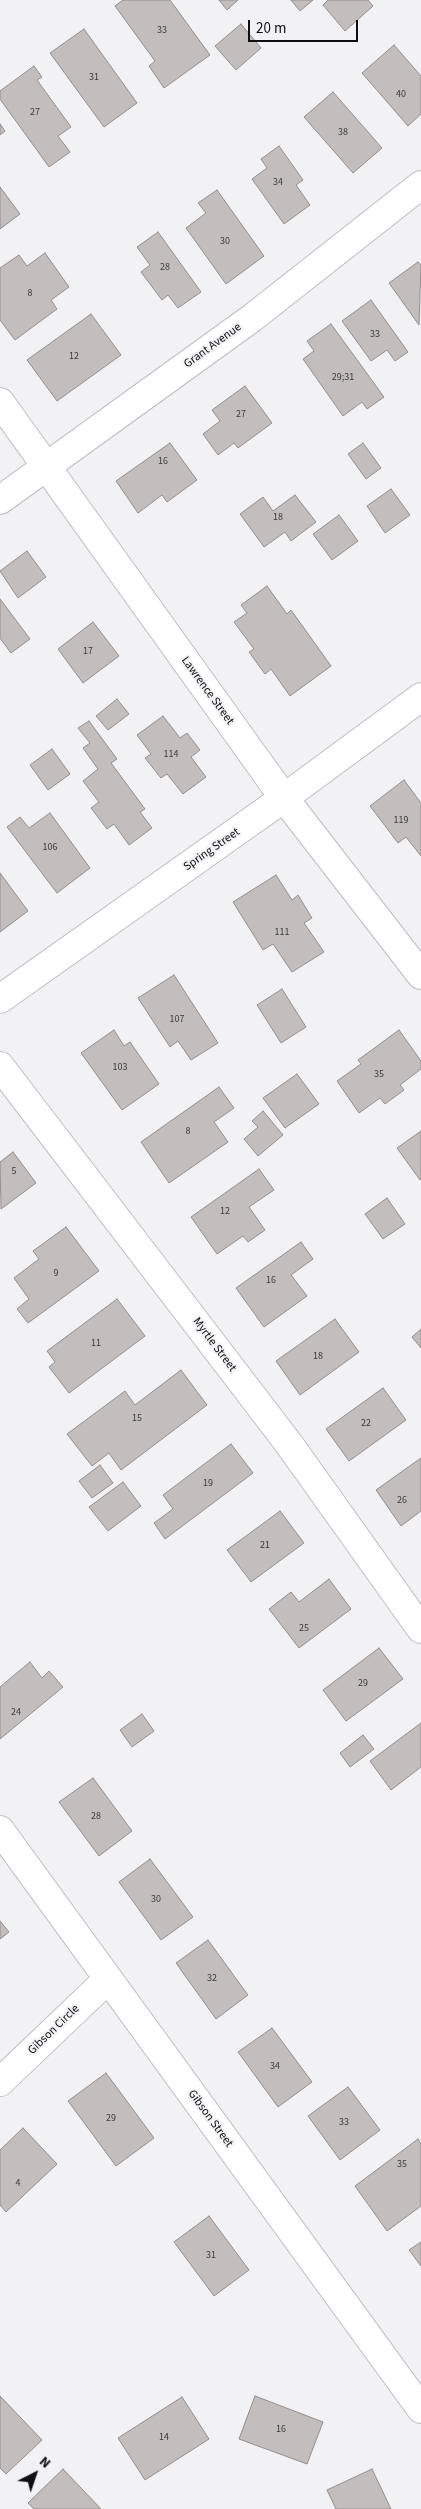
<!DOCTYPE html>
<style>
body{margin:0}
#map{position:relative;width:421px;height:2509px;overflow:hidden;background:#f2f1f4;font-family:"Source Sans 3",sans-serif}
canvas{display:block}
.north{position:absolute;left:10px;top:2449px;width:50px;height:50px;-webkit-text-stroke:4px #f2f1f4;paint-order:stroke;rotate:41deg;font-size:14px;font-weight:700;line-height:20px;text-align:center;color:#0f0e10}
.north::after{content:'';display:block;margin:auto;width:18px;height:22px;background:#0f0e10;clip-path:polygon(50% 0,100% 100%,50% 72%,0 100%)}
.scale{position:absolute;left:248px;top:20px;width:110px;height:22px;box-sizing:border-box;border:2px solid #0f0e10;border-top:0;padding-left:6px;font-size:15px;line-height:18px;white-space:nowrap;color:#0f0e10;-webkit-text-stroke:4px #f2f1f4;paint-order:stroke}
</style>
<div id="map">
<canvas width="421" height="2509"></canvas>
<div class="north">N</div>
<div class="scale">20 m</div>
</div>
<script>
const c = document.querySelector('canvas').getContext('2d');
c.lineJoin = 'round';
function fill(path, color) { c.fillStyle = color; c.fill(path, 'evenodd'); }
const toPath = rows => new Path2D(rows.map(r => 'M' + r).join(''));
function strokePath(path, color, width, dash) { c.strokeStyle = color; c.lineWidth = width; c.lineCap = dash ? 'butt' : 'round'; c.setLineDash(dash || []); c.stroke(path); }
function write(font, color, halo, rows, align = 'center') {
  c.font = font + ' "Source Sans 3",sans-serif'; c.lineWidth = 4; c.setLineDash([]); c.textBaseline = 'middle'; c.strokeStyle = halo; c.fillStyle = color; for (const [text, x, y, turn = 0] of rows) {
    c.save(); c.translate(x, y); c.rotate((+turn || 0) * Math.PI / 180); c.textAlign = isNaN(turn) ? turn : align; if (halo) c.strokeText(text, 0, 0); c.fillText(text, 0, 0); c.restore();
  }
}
const building = toPath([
 [123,0,170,0,210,55,164,88,149,66,155,61,115,6,123,0],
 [219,0,238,0,227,10,219,0],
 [291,0,313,0,300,11,291,0],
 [328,0,368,0,373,6,345,31,323,5,328,0],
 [241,24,261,48,236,70,215,46,241,24],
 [84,29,137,103,104,127,50,53,84,29],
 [394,45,421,76,421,114,408,126,362,73,394,45],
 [34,66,42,77,37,80,71,127,58,136,70,152,49,167,0,99,0,91,34,66],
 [333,92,382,148,353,173,304,117,333,92],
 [0,124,5,131,0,135,0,124],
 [279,146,303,180,296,185,310,205,284,224,252,179,267,168,261,159,279,146],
 [0,187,20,214,0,229,0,187],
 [217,190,264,256,226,284,186,228,206,213,198,203,217,190],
 [158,232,201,292,178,308,168,295,162,300,141,272,150,265,137,247,158,232],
 [45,253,69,287,51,300,57,309,15,340,0,320,0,268,19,255,27,266,45,253],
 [418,262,421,265,419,325,389,283,418,262],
 [371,300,408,352,395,361,387,350,371,361,342,321,371,300],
 [91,314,121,355,57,401,27,360,91,314],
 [331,324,384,397,367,409,362,402,343,416,303,359,314,351,307,341,331,324],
 [245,386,272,423,238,448,234,443,218,455,203,434,220,421,212,410,245,386],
 [170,443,197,480,167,502,162,495,138,513,116,481,170,443],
 [363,443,381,468,366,479,348,454,363,443],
 [391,489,410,515,385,533,367,506,391,489],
 [295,495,316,522,291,541,285,532,264,547,240,514,263,497,273,511,295,495],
 [339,515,358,541,332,560,313,534,339,515],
 [27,551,46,577,18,598,0,571,27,551],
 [267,586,287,614,291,610,331,666,290,696,271,669,265,674,249,652,254,649,234,622,247,613,241,605,267,586],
 [0,599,30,639,11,653,0,638,0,599],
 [93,622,119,656,83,683,58,649,93,622],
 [117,699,129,714,108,730,96,716,117,699],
 [163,716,180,738,187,733,200,750,191,757,206,777,183,794,167,774,161,778,145,758,151,754,137,735,163,716],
 [89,721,117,759,111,763,145,809,140,812,152,828,129,845,114,824,107,829,91,808,99,802,83,781,98,769,83,748,90,743,78,728,89,721],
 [52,749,70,774,48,790,30,765,52,749],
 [404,780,421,803,421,856,406,837,398,843,370,806,404,780],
 [50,813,90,868,57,893,7,827,20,817,29,828,50,813],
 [0,873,28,911,0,932,0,873],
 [276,875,292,900,298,895,312,918,304,923,324,952,292,972,273,944,263,950,233,902,276,875],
 [174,975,218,1043,191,1060,178,1041,170,1047,138,998,174,975],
 [282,989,306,1027,281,1043,257,1005,282,989],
 [114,1030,124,1046,130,1042,159,1084,122,1110,81,1053,114,1030],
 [399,1030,421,1061,421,1069,400,1085,404,1090,385,1104,380,1098,359,1113,337,1081,361,1064,358,1060,399,1030],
 [297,1074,319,1104,285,1128,263,1098,297,1074],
 [219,1087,234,1108,214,1122,228,1142,169,1183,141,1142,219,1087],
 [263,1111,283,1135,258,1156,244,1139,258,1127,252,1121,263,1111],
 [421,1131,421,1179,420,1180,397,1148,421,1131],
 [13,1152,36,1183,1,1209,0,1162,13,1152],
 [259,1169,274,1190,249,1207,265,1230,248,1242,243,1236,217,1254,191,1217,259,1169],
 [387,1198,405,1224,383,1239,365,1214,387,1198],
 [66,1227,99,1271,28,1323,17,1309,29,1299,14,1278,39,1259,33,1251,66,1227],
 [301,1242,313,1259,291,1275,307,1296,264,1327,236,1288,301,1242],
 [117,1299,145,1336,69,1393,49,1367,55,1362,47,1351,117,1299],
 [335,1319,359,1352,300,1395,276,1361,335,1319],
 [421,1329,421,1348,412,1337,421,1329],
 [181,1370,207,1405,121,1470,109,1453,92,1466,67,1434,125,1391,135,1405,181,1370],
 [383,1388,406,1420,349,1461,326,1429,383,1388],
 [231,1444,253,1473,165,1539,154,1523,173,1509,163,1495,231,1444],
 [421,1458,421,1511,401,1526,376,1490,421,1458],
 [100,1465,113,1483,92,1498,79,1481,100,1465],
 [123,1482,141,1506,108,1531,89,1507,123,1482],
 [280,1511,304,1543,251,1582,227,1550,280,1511],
 [329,1579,351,1609,299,1648,269,1609,291,1592,299,1602,329,1579],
 [379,1648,403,1679,346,1721,323,1690,379,1648],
 [30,1662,42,1678,49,1671,63,1687,0,1739,0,1687,30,1662],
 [142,1714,154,1731,132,1747,120,1730,142,1714],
 [421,1723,421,1767,391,1790,370,1761,421,1723],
 [363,1735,374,1749,350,1767,340,1753,363,1735],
 [93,1778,132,1831,99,1856,59,1802,93,1778],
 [150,1859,193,1917,161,1940,119,1882,150,1859],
 [0,1921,9,1932,0,1939,0,1921],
 [208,1940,248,1995,216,2019,176,1963,208,1940],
 [272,2028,312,2082,278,2107,238,2052,272,2028],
 [106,2073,154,2138,116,2166,68,2101,106,2073],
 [348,2087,380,2130,340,2160,308,2116,348,2087],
 [23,2128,57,2164,6,2212,0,2205,0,2150,23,2128],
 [418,2139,421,2144,421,2206,387,2231,355,2186,418,2139],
 [209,2216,249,2270,214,2296,174,2242,209,2216],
 [421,2242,421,2266,409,2250,421,2242],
 [0,2396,42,2440,6,2474,0,2468,0,2396],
 [255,2396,323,2422,307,2464,239,2439,255,2396],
 [182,2397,209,2439,145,2480,118,2438,182,2397],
 [63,2469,101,2509,34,2509,28,2503,63,2469],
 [372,2469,391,2509,336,2509,327,2490,372,2469]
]);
fill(building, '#c2bebd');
strokePath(building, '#938e8e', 1);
const street = toPath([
 [0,402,284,798,421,975],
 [0,500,252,318,421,185],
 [0,1830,421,2409],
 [0,2082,108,1979]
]);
const secondary = toPath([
 [0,999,284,798,421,697],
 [0,1066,289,1444,421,1629]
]);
strokePath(street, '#bebdc1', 30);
strokePath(secondary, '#bebdc1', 30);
strokePath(street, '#fff', 28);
strokePath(secondary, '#fff', 28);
write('10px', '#3c3a3b', null, [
 ["33",162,31],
 ["31",94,78],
 ["40",401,95],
 ["27",35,113],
 ["38",343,133],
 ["34",278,183],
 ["30",225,242],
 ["28",165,268],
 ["8",30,294],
 ["33",375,335],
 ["12",74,357],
 ["29;31",343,378],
 ["27",241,415],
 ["16",163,462],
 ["18",278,518],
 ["17",88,652],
 ["114",171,755],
 ["119",401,821],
 ["106",50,848],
 ["111",282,933],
 ["107",177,1020],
 ["103",120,1068],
 ["35",379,1075],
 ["8",188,1132],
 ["5",14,1172],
 ["12",225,1212],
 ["9",56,1274],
 ["16",271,1281],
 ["11",96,1344],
 ["18",318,1357],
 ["15",137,1419],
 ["22",366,1424],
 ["19",208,1484],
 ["26",402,1501],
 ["21",265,1546],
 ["25",304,1629],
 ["29",363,1684],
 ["24",16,1713],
 ["28",96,1817],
 ["30",156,1900],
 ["32",212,1979],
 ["34",275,2067],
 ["29",111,2119],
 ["33",344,2123],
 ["35",402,2165],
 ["4",18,2184],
 ["31",211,2256],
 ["16",281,2430],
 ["14",164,2438]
]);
write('12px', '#0f0e10', '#f2f1f4', [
 ["Grant Avenue",213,346,-36],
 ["Lawrence Street",207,691,54],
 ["Spring Street",212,850,-35],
 ["Myrtle Street",214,1345,53],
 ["Gibson Circle",54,2030,-44],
 ["Gibson Street",210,2119,54]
]);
</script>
